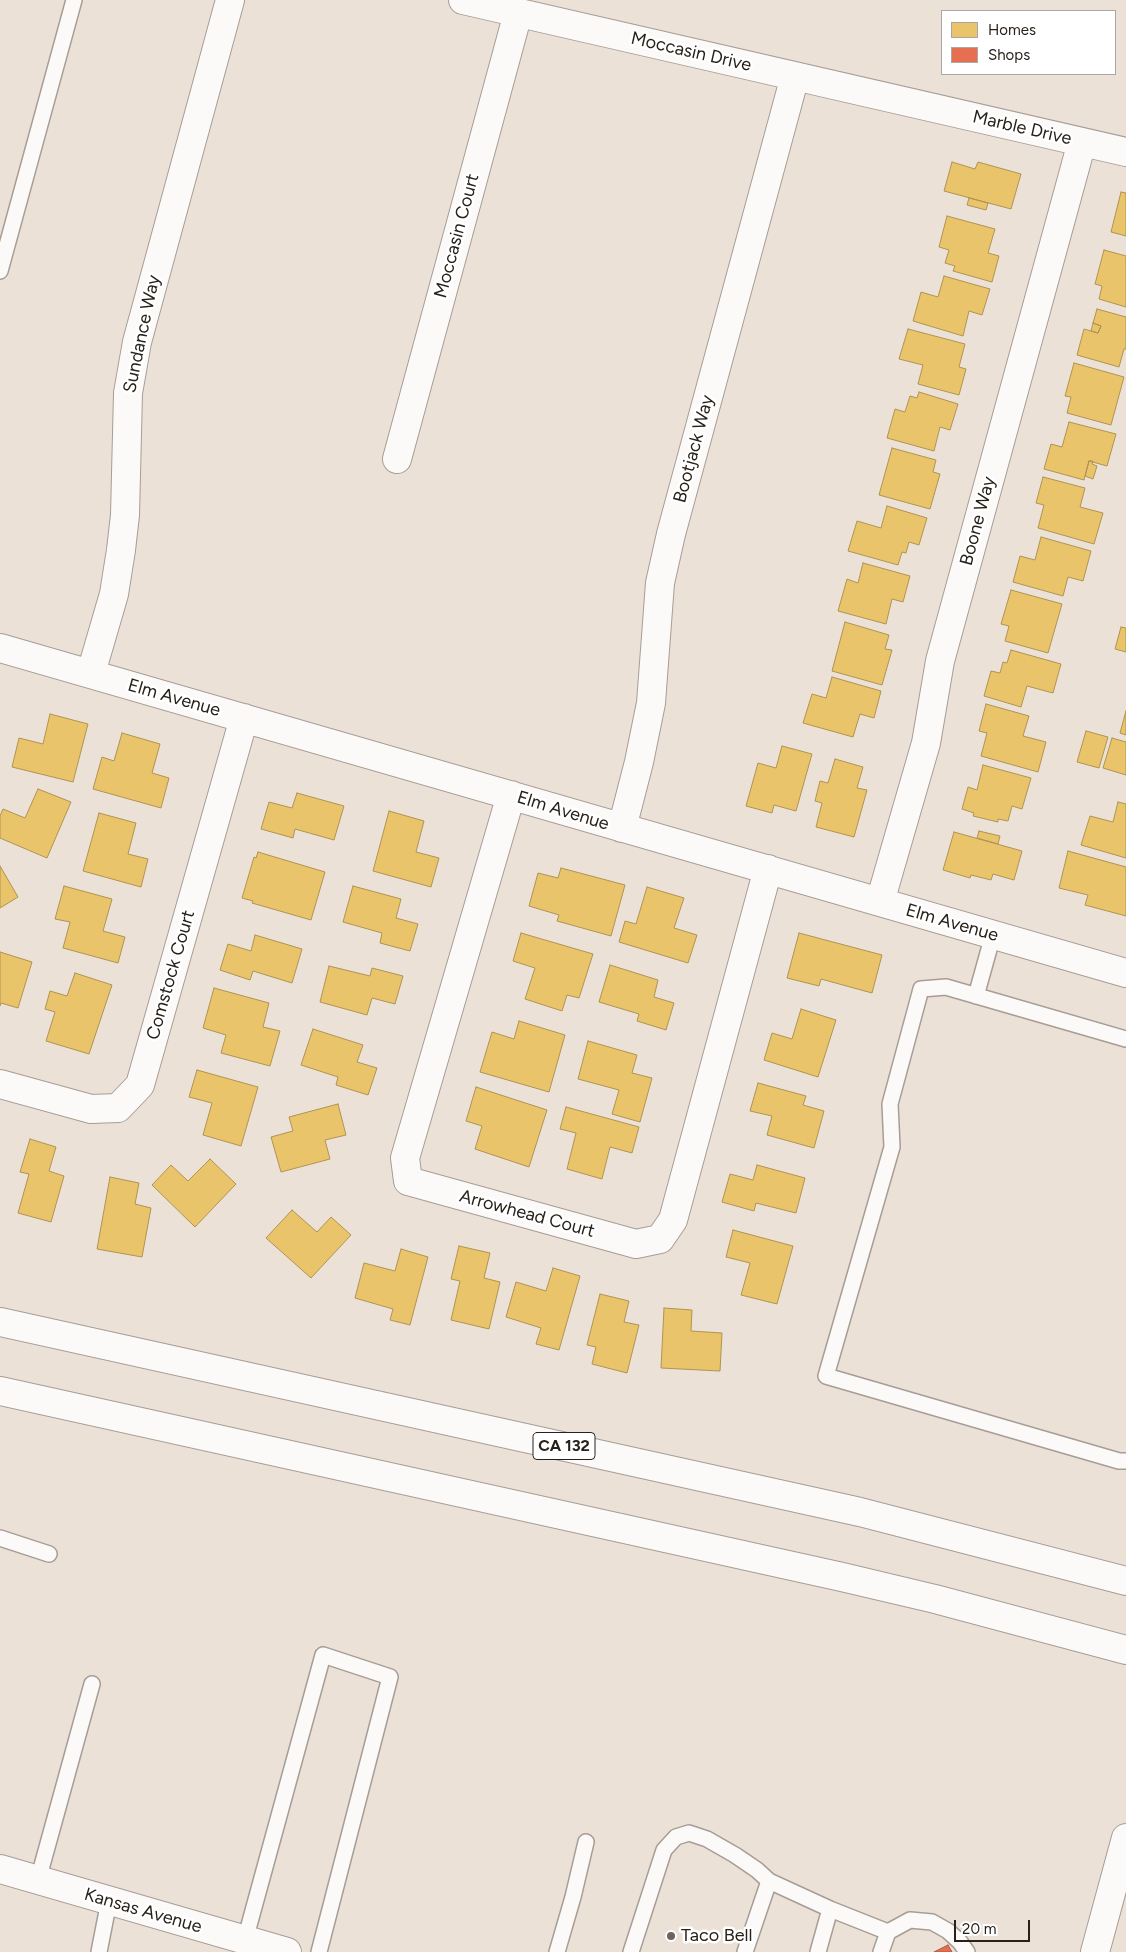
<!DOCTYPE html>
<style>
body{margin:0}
#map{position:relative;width:1126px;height:1952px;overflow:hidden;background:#ece1d7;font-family:Figtree,sans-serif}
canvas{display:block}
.legend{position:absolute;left:941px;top:10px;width:175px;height:65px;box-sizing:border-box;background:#fff;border:1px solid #a9a6a3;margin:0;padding:6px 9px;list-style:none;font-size:15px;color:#28211a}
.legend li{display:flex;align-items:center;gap:10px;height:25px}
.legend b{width:25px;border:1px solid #a9a6a3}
.scale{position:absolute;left:954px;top:1920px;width:76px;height:22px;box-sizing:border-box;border:2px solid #28211a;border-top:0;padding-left:6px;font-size:15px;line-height:18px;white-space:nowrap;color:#28211a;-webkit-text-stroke:4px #fff;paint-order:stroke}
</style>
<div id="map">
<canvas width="1126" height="1952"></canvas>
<ul class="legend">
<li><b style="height:14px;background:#e9c46a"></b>Homes</li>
<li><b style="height:14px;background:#e76f51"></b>Shops</li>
</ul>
<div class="scale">20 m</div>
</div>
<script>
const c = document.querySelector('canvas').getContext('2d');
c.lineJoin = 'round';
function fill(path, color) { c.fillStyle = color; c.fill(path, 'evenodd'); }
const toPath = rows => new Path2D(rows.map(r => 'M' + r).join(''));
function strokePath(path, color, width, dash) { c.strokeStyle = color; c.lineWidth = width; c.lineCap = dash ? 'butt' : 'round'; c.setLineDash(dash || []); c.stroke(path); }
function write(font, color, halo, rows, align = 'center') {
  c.font = font + ' Figtree,sans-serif'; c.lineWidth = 5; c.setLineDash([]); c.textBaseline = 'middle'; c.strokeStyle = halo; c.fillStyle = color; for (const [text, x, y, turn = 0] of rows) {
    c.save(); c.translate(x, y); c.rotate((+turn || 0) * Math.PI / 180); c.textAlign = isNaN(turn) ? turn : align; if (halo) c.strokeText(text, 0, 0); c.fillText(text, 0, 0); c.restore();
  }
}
const homes = toPath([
 [952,162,975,169,978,162,1021,174,1011,209,944,191,952,162],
 [1121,192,1126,193,1126,236,1111,232,1121,192],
 [969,198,988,203,986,210,967,205,969,198],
 [947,216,995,229,988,253,999,256,992,282,953,271,955,266,945,263,949,250,939,247,947,216],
 [1104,250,1126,256,1126,307,1099,299,1102,286,1095,284,1104,250],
 [944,276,990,289,982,315,969,311,963,336,913,321,921,292,938,297,944,276],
 [1097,309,1126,317,1126,349,1124,349,1119,367,1077,355,1084,329,1098,333,1101,326,1093,323,1097,309],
 [1093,323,1101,326,1098,333,1091,331,1093,323],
 [908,329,965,344,959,367,966,369,959,395,918,384,923,365,899,359,908,329],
 [1074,363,1124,377,1111,425,1067,413,1071,397,1065,396,1074,363],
 [919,392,958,404,950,430,940,427,934,451,887,438,895,409,905,412,910,396,917,398,919,392],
 [1069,422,1116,434,1107,466,1089,461,1084,480,1044,469,1051,444,1062,447,1069,422],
 [892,448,936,460,933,472,940,474,930,509,879,495,892,448],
 [1089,461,1093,461,1092,464,1097,466,1093,479,1085,476,1089,461],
 [1043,477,1085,488,1080,507,1103,513,1094,544,1038,528,1044,505,1036,503,1043,477],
 [887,506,927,518,919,545,909,542,906,553,902,552,898,565,848,551,857,521,881,528,887,506],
 [1041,537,1091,551,1083,581,1068,577,1063,596,1013,582,1020,556,1035,560,1041,537],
 [863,563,910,576,903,602,892,599,886,624,838,611,847,579,858,583,863,563],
 [1011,590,1062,604,1048,653,1005,641,1009,626,1001,624,1011,590],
 [845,622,889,635,885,649,892,650,882,685,832,671,845,622],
 [1121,627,1126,628,1126,652,1115,649,1121,627],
 [1011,650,1061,664,1053,693,1027,686,1021,707,984,696,991,671,1000,673,1003,662,1007,663,1011,650],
 [832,677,881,691,874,718,860,714,853,737,803,723,812,694,826,698,832,677],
 [986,704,1029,716,1023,736,1046,742,1038,772,981,756,987,733,979,731,986,704],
 [1126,711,1126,735,1120,733,1126,711],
 [50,714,88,724,73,782,12,767,19,738,43,744,50,714],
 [1086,731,1108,737,1099,768,1077,762,1086,731],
 [122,733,160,744,152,773,169,778,161,808,93,789,102,757,114,761,122,733],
 [1112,738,1126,742,1126,775,1103,768,1112,738],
 [782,746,812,754,796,811,774,805,772,813,746,806,758,763,776,768,782,746],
 [835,759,863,767,857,788,867,790,854,837,816,827,822,803,815,801,820,781,828,783,835,759],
 [983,765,1031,778,1022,809,1012,806,1008,821,998,819,998,822,973,816,974,813,962,809,968,787,977,790,983,765],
 [38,789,71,802,47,858,0,838,0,816,3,809,25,818,38,789],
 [297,793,344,806,334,840,295,829,293,838,261,829,269,802,292,808,297,793],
 [1118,802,1126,804,1126,858,1081,845,1090,816,1113,822,1118,802],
 [389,811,424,821,416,852,439,858,431,887,373,871,389,811],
 [99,813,136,823,128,854,148,859,141,887,83,871,99,813],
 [979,831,1000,836,998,844,977,838,979,831],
 [954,832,1022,851,1014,880,993,874,991,880,971,875,970,878,943,870,954,832],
 [1068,851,1126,867,1126,916,1085,905,1088,895,1059,888,1068,851],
 [258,852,325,872,311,920,252,903,253,901,242,898,254,857,256,858,258,852],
 [0,866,18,897,0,908,0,866],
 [561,868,625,885,611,936,557,921,559,915,529,906,538,873,558,878,561,868],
 [64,886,112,899,103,931,125,937,118,963,63,948,70,922,55,919,64,886],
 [353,886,401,899,396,918,418,924,410,951,380,943,382,933,343,922,353,886],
 [647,887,684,898,674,928,697,935,688,963,619,942,625,921,636,924,647,887],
 [521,933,593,954,579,998,567,995,562,1011,525,999,535,968,513,961,521,933],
 [799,933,882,955,872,993,821,979,819,986,787,978,799,933],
 [255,935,302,949,292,983,253,971,250,980,220,970,228,944,251,951,255,935],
 [0,952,32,962,18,1008,1,1003,0,1006,0,952],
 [610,965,658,980,654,997,674,1003,666,1030,637,1021,639,1014,599,1002,610,965],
 [329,966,370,976,372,968,403,976,395,1004,372,998,367,1015,320,1002,329,966],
 [75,973,112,985,89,1054,46,1041,55,1012,45,1009,50,991,67,996,75,973],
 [214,988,269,1003,263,1027,280,1031,270,1066,221,1053,226,1035,203,1028,214,988],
 [801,1009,836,1020,818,1077,764,1060,772,1033,792,1039,801,1009],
 [519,1021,565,1035,549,1092,480,1072,492,1032,514,1039,519,1021],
 [313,1029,363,1045,357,1062,377,1068,368,1095,336,1085,338,1077,301,1065,313,1029],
 [588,1041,637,1055,632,1073,652,1078,640,1122,612,1114,619,1090,578,1079,588,1041],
 [197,1070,258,1087,241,1146,203,1135,212,1103,189,1097,197,1070],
 [758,1083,806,1096,803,1105,824,1111,814,1148,767,1135,772,1116,750,1111,758,1083],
 [476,1087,547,1110,529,1167,475,1149,482,1126,466,1121,476,1087],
 [338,1104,346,1135,325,1140,330,1159,281,1172,271,1137,293,1131,289,1117,338,1104],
 [566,1107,639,1127,632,1153,610,1147,602,1179,567,1169,576,1133,560,1129,566,1107],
 [30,1139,56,1147,49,1171,64,1176,51,1222,18,1213,29,1174,20,1172,30,1139],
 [210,1159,236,1184,195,1227,152,1185,171,1165,188,1181,210,1159],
 [757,1165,805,1178,796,1213,756,1203,754,1211,722,1202,730,1174,753,1180,757,1165],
 [110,1177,139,1183,135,1204,151,1208,142,1257,97,1249,110,1177],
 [292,1210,317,1232,331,1217,351,1235,311,1278,266,1238,292,1210],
 [733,1230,793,1246,777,1304,741,1295,750,1263,726,1257,733,1230],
 [459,1246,490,1253,484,1278,500,1282,489,1329,451,1320,460,1281,451,1279,459,1246],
 [401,1249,428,1257,410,1325,390,1320,393,1309,355,1298,364,1263,395,1271,401,1249],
 [553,1268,580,1276,559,1350,536,1344,541,1328,506,1317,516,1282,546,1291,553,1268],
 [600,1294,629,1301,624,1322,639,1325,627,1373,592,1364,596,1347,587,1345,600,1294],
 [664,1308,692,1310,691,1331,722,1333,720,1371,661,1368,664,1308]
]);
fill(homes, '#e9c46a');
strokePath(homes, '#af9352', 1);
const shops = toPath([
 [948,1945,952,1952,934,1952,948,1945]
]);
fill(shops, '#e76f51');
strokePath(shops, '#ae5840', 1);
const service = toPath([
 [0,271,74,0],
 [976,996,993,935],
 [1126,1039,946,987,921,989,890,1104,892,1147,826,1376,1119,1461,1126,1461],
 [0,1538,49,1554],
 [38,1880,92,1684],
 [888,1932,910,1920,932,1922,948,1931,960,1942,967,1952],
 [245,1940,323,1655,390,1677,319,1952],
 [99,1952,109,1901],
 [557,1952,573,1897,586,1842],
 [631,1952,664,1850,676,1837,689,1833,707,1839,735,1855,757,1870,769,1881],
 [745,1952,769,1881,830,1909,888,1932,881,1952],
 [818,1952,830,1909]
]);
const minor = toPath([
 [463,0,1126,152],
 [397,459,518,13],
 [0,648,1126,973],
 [91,673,114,594,121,550,125,515,128,393,137,342,230,0],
 [511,795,405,1158,408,1181,636,1244,660,1239,673,1220,768,869],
 [622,828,639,762,651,703,660,583,671,534,795,76],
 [880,902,926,743,940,661,1082,142],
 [0,1084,91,1109,118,1108,140,1085,244,718]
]);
const secondary = toPath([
 [0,1869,287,1952],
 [1095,1952,1126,1838]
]);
const motorway = toPath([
 [0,1322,860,1512,1126,1581],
 [0,1391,842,1577,935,1599,1126,1650]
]);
strokePath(service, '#a69d96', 18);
strokePath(minor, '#a69d96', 30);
strokePath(secondary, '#a69d96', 30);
strokePath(motorway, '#a69d96', 30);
strokePath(service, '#fcfaf9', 15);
strokePath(minor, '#fcfaf9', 28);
strokePath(secondary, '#fcfaf9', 28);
strokePath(motorway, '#fcfaf9', 28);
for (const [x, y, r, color] of [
 [671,1936,5,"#6d645c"]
]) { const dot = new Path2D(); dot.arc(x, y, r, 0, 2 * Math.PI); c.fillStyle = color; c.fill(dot); strokePath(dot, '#fff', 2); }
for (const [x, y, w] of [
 [564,1446,62]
]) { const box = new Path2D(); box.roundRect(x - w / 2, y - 13.5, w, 27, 4); c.fillStyle = '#fff'; c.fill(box); strokePath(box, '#28211a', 1); }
write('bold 16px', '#28211a', null, [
 ["CA 132",564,1446]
]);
write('18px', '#28211a', '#fff', [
 ["Moccasin Drive",691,52,13],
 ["Marble Drive",1022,128,13],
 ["Moccasin Court",457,236,-75],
 ["Sundance Way",142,334,-78],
 ["Bootjack Way",694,449,-75],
 ["Boone Way",978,521,-75],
 ["Elm Avenue",174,698,16],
 ["Elm Avenue",563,811,17],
 ["Elm Avenue",952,923,16],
 ["Comstock Court",171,975,-74],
 ["Arrowhead Court",527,1214,15],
 ["Kansas Avenue",143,1911,16]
]);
write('18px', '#28211a', '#fff', [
 ["Taco Bell",681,1936]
], 'left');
</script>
